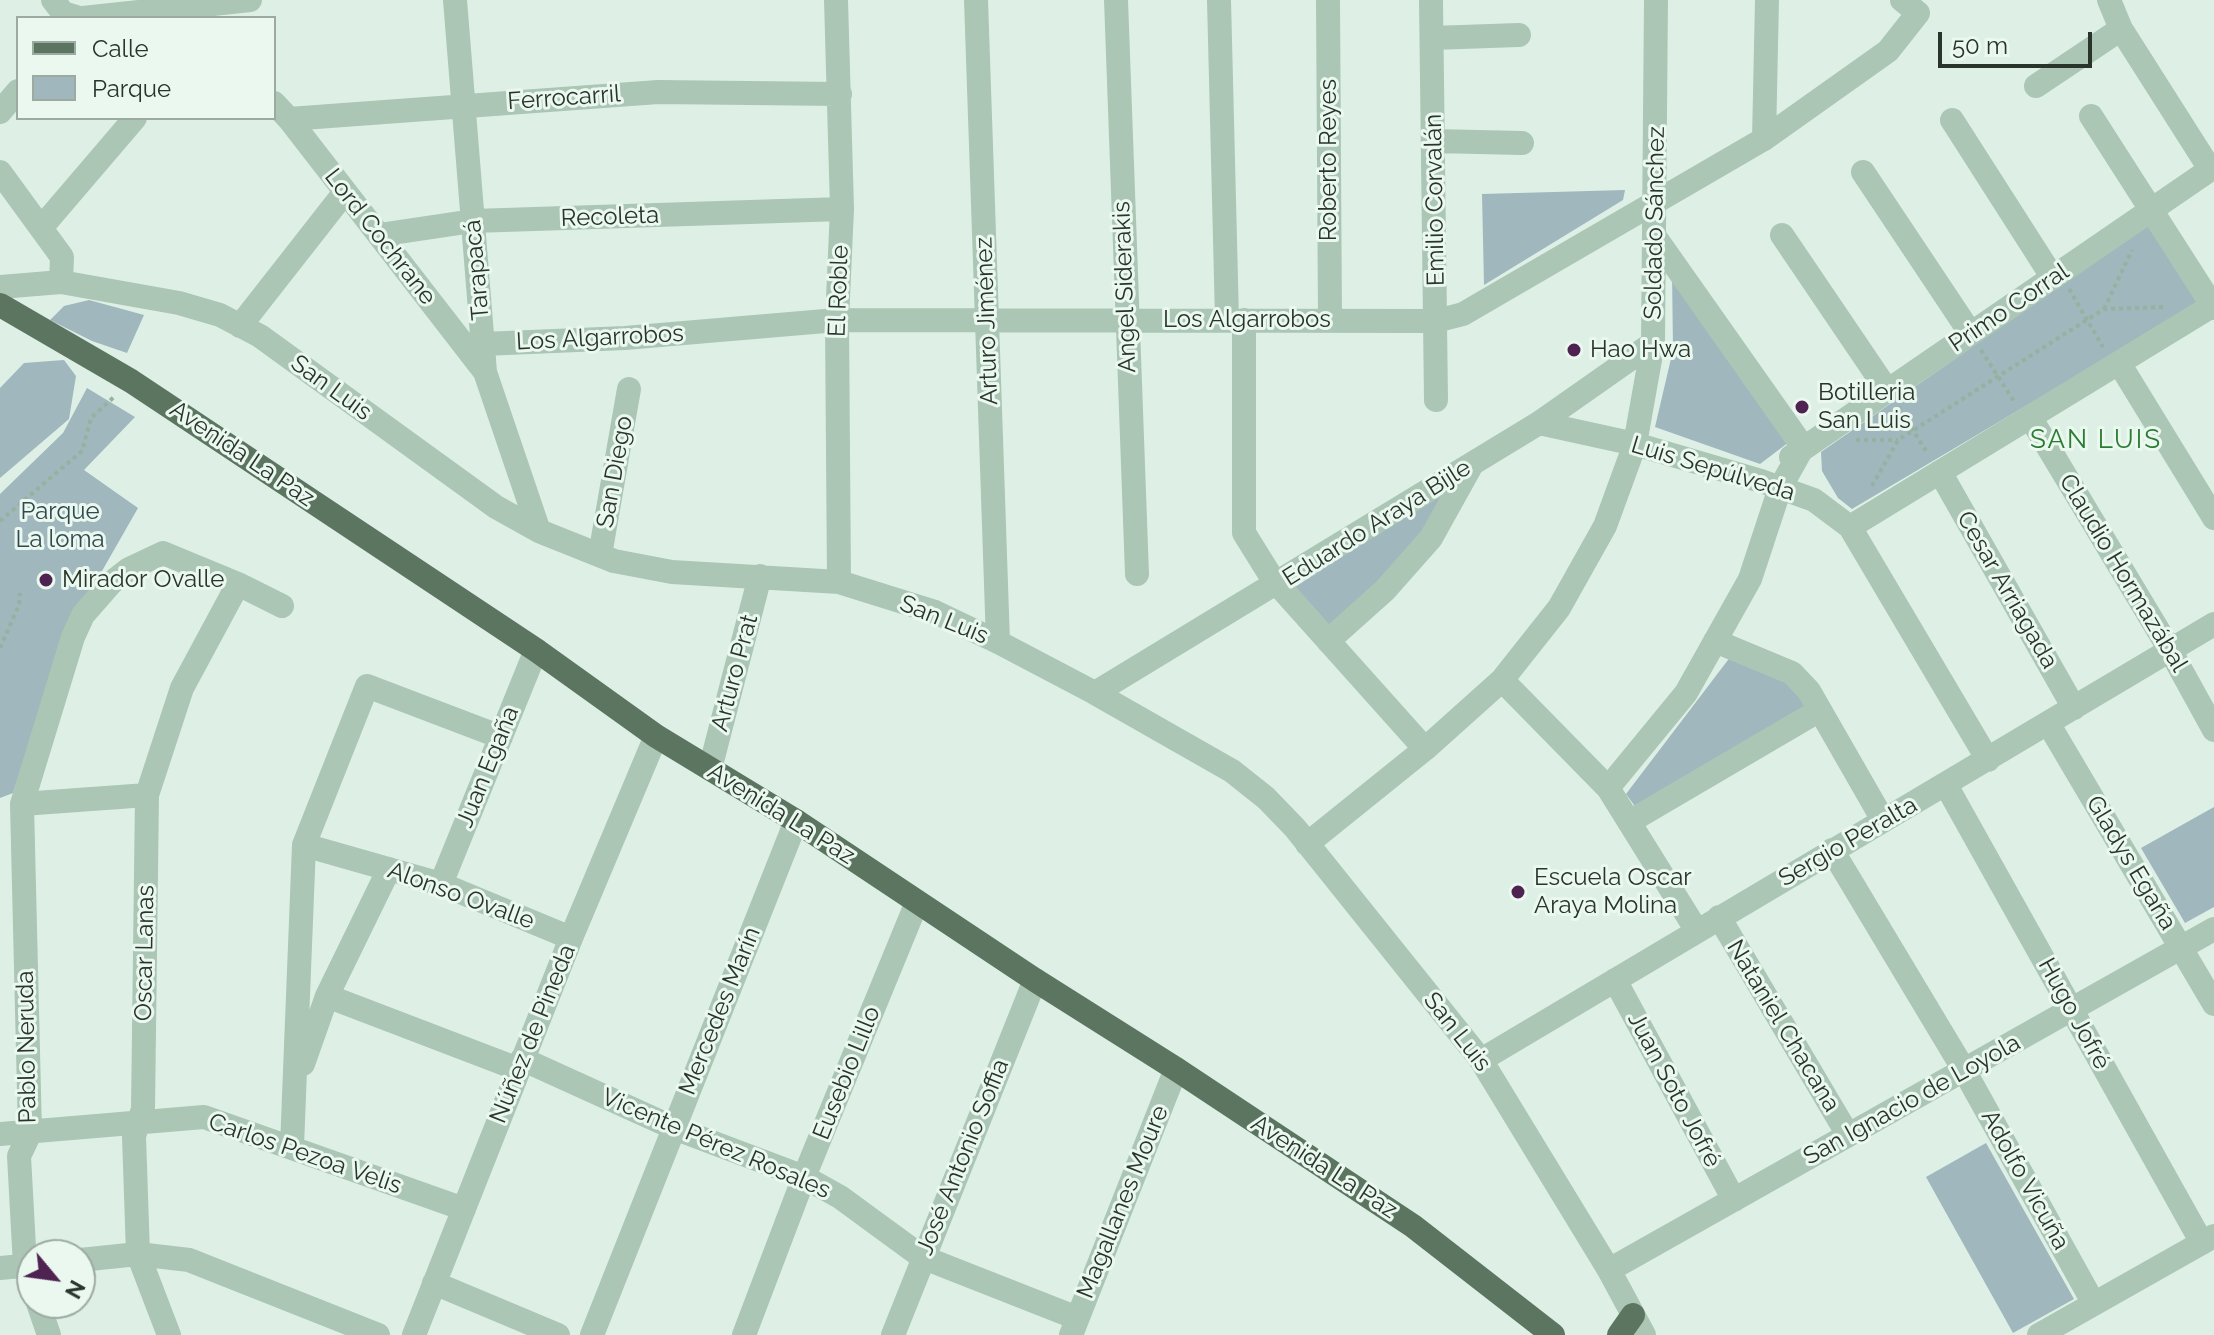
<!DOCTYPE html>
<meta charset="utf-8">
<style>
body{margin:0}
#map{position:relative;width:2214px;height:1335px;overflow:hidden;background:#def0e5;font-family:Raleway,sans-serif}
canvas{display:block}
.legend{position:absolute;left:16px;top:16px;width:260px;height:104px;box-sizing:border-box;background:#eaf8ef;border:2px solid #9daaa1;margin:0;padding:10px 14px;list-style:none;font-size:24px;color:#29352b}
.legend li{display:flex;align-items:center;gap:16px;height:40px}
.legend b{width:40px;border:2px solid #9daaa1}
.north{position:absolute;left:16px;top:1239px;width:80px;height:80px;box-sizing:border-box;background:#eaf8ef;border:2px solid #9daaa1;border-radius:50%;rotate:119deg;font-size:22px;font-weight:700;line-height:32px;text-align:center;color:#29352b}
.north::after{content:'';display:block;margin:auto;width:28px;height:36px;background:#4e2352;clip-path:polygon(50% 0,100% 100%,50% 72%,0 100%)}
.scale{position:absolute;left:1938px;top:32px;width:154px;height:36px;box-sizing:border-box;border:4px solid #29352b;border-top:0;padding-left:10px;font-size:24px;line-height:28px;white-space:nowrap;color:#29352b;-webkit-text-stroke:6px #eaf8ef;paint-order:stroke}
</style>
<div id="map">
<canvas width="2214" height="1335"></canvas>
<ul class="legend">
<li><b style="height:10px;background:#5c7561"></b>Calle</li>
<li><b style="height:22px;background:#9fb7bd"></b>Parque</li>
</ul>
<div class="north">N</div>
<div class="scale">50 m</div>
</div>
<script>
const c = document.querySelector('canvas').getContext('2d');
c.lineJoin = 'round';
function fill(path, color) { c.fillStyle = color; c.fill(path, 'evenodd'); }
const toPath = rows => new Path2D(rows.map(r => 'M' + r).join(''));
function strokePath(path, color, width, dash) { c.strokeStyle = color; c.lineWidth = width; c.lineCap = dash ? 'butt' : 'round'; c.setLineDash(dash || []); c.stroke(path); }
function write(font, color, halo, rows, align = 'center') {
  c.font = font + ' Raleway,sans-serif'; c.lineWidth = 6; c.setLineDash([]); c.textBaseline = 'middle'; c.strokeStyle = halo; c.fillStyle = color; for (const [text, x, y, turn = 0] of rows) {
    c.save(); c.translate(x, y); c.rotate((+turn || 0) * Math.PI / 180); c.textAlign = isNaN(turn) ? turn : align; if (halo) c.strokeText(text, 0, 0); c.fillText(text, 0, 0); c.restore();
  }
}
fill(toPath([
 [1625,190,1623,200,1484,285,1482,194],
 [2152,222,2201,302,1852,509,1838,498,1822,471,1821,452],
 [1672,271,1789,442,1760,464,1655,427,1673,350],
 [89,300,144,315,127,353,92,341,50,320,64,306],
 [64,360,76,376,69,419,0,478,0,388,24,363],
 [87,388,135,417,84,470,138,508,66,634,13,793,0,798,0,494,63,433],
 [1454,483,1414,543,1331,630,1295,587],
 [1731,656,1794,685,1808,709,1637,809,1626,794],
 [2214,807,2214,907,2185,923,2141,848],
 [1986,1143,2074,1299,2013,1333,1926,1177]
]), '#9fb7bd');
strokePath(toPath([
 [2069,289,2103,347],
 [2104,309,2132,250],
 [1981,350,2015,403],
 [1898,407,1928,454],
 [1856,440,1898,440],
 [1872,486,1898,440,2104,309,2166,307],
 [0,521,82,451,91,418,115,396],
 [0,648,19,605,20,593]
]), '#95b29e', 4, [4, 4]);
strokePath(toPath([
 [53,0,63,13,79,18],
 [455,0,485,372,539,531],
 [836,0,842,209,837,320,839,582],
 [976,0,998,642],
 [1116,0,1137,574],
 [1219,0,1227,319],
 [1328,0,1330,319],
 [1431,0,1436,400],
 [2109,0,2121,29,2210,169],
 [83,18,250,0],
 [1432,38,1519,35],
 [2036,86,2121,29],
 [274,103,289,119,485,372],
 [0,112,18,91],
 [2091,116,2214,308],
 [289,119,658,92,840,94],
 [1952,120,2053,278],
 [1764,139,1767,0],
 [1434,141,1522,143],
 [0,172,62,257,61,282],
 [1863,172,1971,334],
 [41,228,135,118],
 [379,235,473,221,842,209],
 [1782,235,1887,390],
 [0,287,61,282,179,303,220,315,260,336,496,507,539,531,614,561,672,572,839,582,935,612,998,642,1095,693,1232,771,1266,798,1295,828,1481,1060,1609,1270,1644,1335],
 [1244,320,1244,533,1272,578,1425,749],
 [240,326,345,192],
 [483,344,625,338,837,320,1436,321,1463,314,1764,139,1888,51,1918,13,1902,0],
 [2119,363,2214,518],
 [2030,417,2170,650,2214,730],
 [1539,423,1635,444,1761,481,1814,500,1850,527,1988,760],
 [1791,457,2214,167],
 [1940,472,2074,708],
 [1850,527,2212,306],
 [600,555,629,389],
 [1328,641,1385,590,1431,538,1471,466],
 [1715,641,1792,673,1809,691,1883,820],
 [1502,680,1608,788,1697,931],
 [1095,693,1539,423,1653,343],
 [2048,723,2214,1004],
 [710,769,760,576],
 [1946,785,2202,1243],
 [1608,788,1686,693,1750,579,1780,488,1803,447,1655,237],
 [22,804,147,795],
 [1629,822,1820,710],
 [1307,844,1425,749,1502,680,1559,608,1605,526,1635,444,1653,343,1656,0],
 [304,845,441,884,571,938],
 [1832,850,1964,1070,2094,1304],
 [441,884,536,650],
 [1719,917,1848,1135],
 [1615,980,1734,1200],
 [327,996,518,1069],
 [522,1059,674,1128,804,1177,840,1197,922,1257,1077,1318],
 [1481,1060,2214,624],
 [303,1064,327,996,389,869],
 [0,1134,204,1117,464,1209],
 [292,1146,304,845,367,686,501,737],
 [80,1260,138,1254,189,1260,378,1335],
 [0,1268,32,1265],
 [1609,1270,2214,929],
 [434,1283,558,1335],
 [32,1287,25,1266,19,1156,30,1133,22,804,73,637,83,615,111,583,129,569,163,553,238,584,282,606],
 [38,1303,49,1335],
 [169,1335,138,1254,134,1136,143,1109,147,795,182,688,238,584],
 [414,1335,571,938,656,736],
 [592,1335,796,821],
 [744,1335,804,1177,917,902],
 [893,1335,1035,980],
 [1071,1335,1176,1069],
 [2039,1335,2214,1236]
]), '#abc6b4', 24);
strokePath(toPath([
 [0,305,131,381,536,650,656,736,796,821,1035,980,1176,1069,1413,1226,1553,1335],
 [1619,1335,1633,1315]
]), '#5c7561', 24);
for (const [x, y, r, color] of [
 [1574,350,8,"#4e2352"],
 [1802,407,8,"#4e2352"],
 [46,580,8,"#4e2352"],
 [1518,892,8,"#4e2352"]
]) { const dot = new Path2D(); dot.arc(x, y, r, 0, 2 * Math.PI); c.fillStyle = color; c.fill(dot); strokePath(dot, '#eaf8ef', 3); }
write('24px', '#29352b', '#eaf8ef', [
 ["Ferrocarril",564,98,-4],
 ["Roberto Reyes",1329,160,-90],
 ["Emilio Corvalán",1435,200,-91],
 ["Recoleta",610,217,-2],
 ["Soldado Sánchez",1655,223,-89],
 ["Lord Cochrane",380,237,52],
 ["Tarapacá",477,270,-95],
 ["Angel Siderakis",1125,287,-92],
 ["El Roble",839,291,-88],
 ["Primo Corral",2009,308,-34],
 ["Los Algarrobos",1247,320],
 ["Arturo Jiménez",987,321,-92],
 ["Los Algarrobos",600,338,-3],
 ["San Luis",331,388,36],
 ["Avenida La Paz",242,454,34],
 ["Luis Sepúlveda",1713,469,17],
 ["San Diego",615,472,-80],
 ["Eduardo Araya Bijle",1377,523,-32],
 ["Claudio Hormazábal",2123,573,59],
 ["Cesar Arriagada",2007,590,60],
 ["San Luis",944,620,22],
 ["Arturo Prat",735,673,-75],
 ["Juan Egaña",488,767,-68],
 ["Avenida La Paz",781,814,32],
 ["Sergio Peralta",1848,842,-30],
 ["Gladys Egaña",2131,863,59],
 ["Alonso Ovalle",461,896,20],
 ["Oscar Lanas",145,953,-89],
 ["Mercedes Marín",720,1011,-68],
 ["Hugo Jofré",2074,1014,61],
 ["Nataniel Chacana",1783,1026,59],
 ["San Luis",1457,1032,52],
 ["Núñez de Pineda",533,1034,-68],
 ["Pablo Neruda",27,1047,-91],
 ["Eusebio Lillo",847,1073,-68],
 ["Juan Soto Jofré",1674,1090,62],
 ["San Ignacio de Loyola",1912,1100,-29],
 ["Vicente Pérez Rosales",716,1144,23],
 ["Carlos Pezoa Velis",305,1154,19],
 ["José Antonio Soffia",963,1157,-68],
 ["Avenida La Paz",1324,1167,33],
 ["Adolfo Vicuña",2025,1180,61],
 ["Magallanes Moure",1123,1202,-68]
]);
write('24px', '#29352b', '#eaf8ef', [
 ["Hao Hwa",1590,350],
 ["Botilleria",1818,393],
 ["San Luis",1818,421],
 ["Mirador Ovalle",62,580],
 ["Escuela Oscar",1534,878],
 ["Araya Molina",1534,906]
], 'left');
write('24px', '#304950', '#eaf8ef', [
 ["Parque",60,512],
 ["La loma",60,540]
]);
c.letterSpacing = '2px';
write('26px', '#2b7b33', '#eaf8ef', [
 ["SAN LUIS",2096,440]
]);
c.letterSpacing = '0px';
</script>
